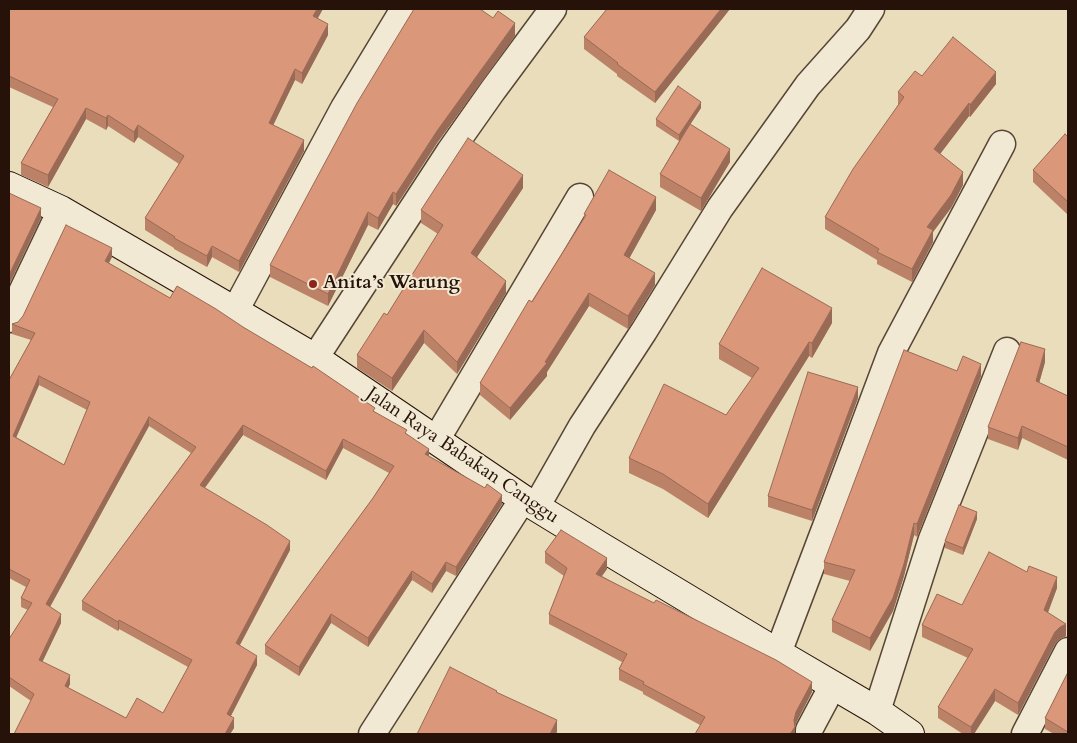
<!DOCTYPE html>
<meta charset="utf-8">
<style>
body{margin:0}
#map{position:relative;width:1077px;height:743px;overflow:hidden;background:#e9ddbb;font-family:Cardo,serif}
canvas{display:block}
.frame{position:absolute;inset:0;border:10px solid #261209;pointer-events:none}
</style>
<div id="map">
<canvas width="1077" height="743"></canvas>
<div class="frame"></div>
</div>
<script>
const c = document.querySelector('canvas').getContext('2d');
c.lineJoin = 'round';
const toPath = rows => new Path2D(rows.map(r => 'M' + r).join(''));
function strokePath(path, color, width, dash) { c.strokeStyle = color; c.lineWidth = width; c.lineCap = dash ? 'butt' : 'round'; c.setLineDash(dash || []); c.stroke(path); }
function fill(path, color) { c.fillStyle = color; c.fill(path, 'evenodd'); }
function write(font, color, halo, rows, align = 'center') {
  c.font = font + ' Cardo,serif'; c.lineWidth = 4; c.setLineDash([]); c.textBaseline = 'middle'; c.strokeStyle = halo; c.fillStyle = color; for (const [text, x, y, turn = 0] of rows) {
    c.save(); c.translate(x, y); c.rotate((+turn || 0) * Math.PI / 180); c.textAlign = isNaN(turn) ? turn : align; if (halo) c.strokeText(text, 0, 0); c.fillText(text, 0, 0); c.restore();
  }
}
const street = toPath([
 [235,311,344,108,404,9],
 [9,319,61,210],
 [315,358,450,151,493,90,553,9],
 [436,440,580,197],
 [536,507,582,426,644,331,720,208,808,85,858,29,871,9],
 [778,653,833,508,891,353,1002,144],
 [877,711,932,539,1007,351],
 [372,734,523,499],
 [809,734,809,730,833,685],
 [1025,734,1068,651]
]);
const secondary = toPath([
 [9,186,61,210,235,311,315,358,523,499,600,546,778,653,877,711,910,734]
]);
strokePath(street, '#574536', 29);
strokePath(secondary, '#261209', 30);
strokePath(street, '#f1e9d3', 26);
strokePath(secondary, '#f1e9d3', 28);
fill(toPath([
 [9,9,318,18,328,35,302,84,295,80,273,125,304,151,239,272,212,257,207,267,174,249,174,248,145,230,145,218,179,164,138,137,134,143,108,126,106,130,86,119,48,187,21,175,21,163,53,107,9,87],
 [607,9,730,9,655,103,617,76,617,74,584,49,584,37],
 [515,36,437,143,396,206,393,204,378,230,368,225,328,306,270,277,270,265],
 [922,76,996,84,970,117,969,116,940,154,963,185,951,208,933,232,933,242,912,282,877,264,877,260,825,229,825,217,898,105,898,92],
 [701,108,690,125,730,162,701,211,660,187,660,174,679,141,656,126,656,119],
 [1068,137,1068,215,1033,182,1033,170],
 [523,188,477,257,506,293,457,374,424,343,392,391,357,368,357,355,387,315,438,234,421,223,421,210],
 [656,210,629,258,655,285,628,329,589,306,547,372,547,376,510,420,480,395,480,383,584,218,584,214],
 [112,257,109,263,170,298,243,327,375,412,407,434,429,456,502,504,456,576,446,571,432,593,412,580,368,647,331,623,299,676,265,654,265,645,373,498,389,473,343,448,326,480,243,435,205,488,290,550,240,645,257,665,231,716,234,728,230,734,14,734,31,701,9,686,9,639,28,610,21,607,21,598,26,587,9,578,9,380,31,340,12,334,12,324,18,322],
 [39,385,87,410,64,465,16,437],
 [149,426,191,453,82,601,82,610,118,631,119,629,188,667,163,713,126,718,68,688,70,684,42,662,61,623,50,607],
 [832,323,812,358,809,356,708,518,663,489,629,473,629,458,726,415,752,378,719,359,719,344],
 [1045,362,1039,383,1068,396,1068,460,1022,438,1018,450,988,439,988,427],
 [957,371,981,376,917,537,914,535,904,576,893,611,870,651,832,632,832,620,850,581,824,574,824,562],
 [858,398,812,521,768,507,768,496],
 [977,519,963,555,945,548,945,541],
 [545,552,607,569,602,576,812,692,796,723,795,727,795,734,700,725,643,694,643,692,619,680,619,669,622,662,549,624,549,614,564,576,545,563],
 [1057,588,1048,613,1066,636,1060,639,1055,644,1018,715,995,701,974,734,963,734,938,718,938,707,968,658,922,637,922,625,962,605],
 [1068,672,1068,734,1054,734,1045,729,1045,718]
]), '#bc8268');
fill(toPath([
 [317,9,323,9,313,27,313,16],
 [721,9,730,9,655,103,655,92],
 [515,23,515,36,437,143,396,206,396,194,437,131],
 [328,24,328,35,302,84,302,73],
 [295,69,295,80,269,134,269,123],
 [996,72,996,84,970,117,970,105],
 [701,102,701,108,679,141,679,135],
 [969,103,969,116,934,162,934,149],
 [86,108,86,119,48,187,48,175],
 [108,115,108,126,106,130,106,118],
 [138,125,138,137,134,143,134,132],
 [304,140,304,151,239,272,239,261],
 [730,149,730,162,701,211,701,198],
 [963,172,963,185,951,208,933,232,933,242,912,282,912,269,927,227],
 [523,175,523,188,471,266,471,253],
 [393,192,393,204,378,230,378,218],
 [656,197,656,210,624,268,624,255],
 [41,208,41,218,9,285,9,275],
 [368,212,368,225,328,306,328,294],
 [212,246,212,257,207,267,207,256],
 [112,248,112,257,105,270,105,261],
 [655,273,655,285,628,329,628,316],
 [506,281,506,293,457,374,457,362],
 [589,293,589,306,547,372,547,376,510,420,510,408,545,362],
 [832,308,832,323,812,358,812,343],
 [424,330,424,343,392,391,392,378],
 [809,342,809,356,708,518,708,504],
 [1045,349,1045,362,1036,394,1036,381],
 [981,364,981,376,917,537,917,524],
 [39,376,39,385,13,445,13,436],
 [858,387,858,398,812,521,812,510],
 [149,417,149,426,46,614,46,604],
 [243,425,243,435,200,494,200,485],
 [1022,426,1022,438,1018,450,1018,438],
 [343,439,343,448,326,480,326,471],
 [429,449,429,458,425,454],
 [502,495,502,504,456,576,456,567],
 [977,512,977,519,963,555,963,548],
 [914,523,914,535,904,576,893,611,870,651,870,638],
 [290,541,290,550,236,652,236,643],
 [607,558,607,569,596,584,596,574],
 [446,562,446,571,432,593,432,584],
 [412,571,412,580,368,647,368,638],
 [1057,577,1057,588,1044,622,1044,610],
 [61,614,61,623,39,669,39,660],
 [331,614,331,623,299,676,299,667],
 [119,620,119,629,118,631,118,622],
 [1066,624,1066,636,1060,639,1055,644,1018,715,1018,703,1055,632,1060,627],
 [257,656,257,665,227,723,227,714],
 [70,675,70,684,65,695,65,686],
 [812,682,812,692,796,723,795,727,795,734,790,734,796,712],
 [995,689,995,701,974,734,971,734,971,727],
 [234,718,234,728,230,734,225,734],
 [557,720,557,732,556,734,550,734]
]), '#996a55');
const building = toPath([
 [9,9,317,9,313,16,328,24,302,73,295,69,269,123,304,140,239,261,212,246,207,256,174,238,175,237,145,218,184,156,138,125,134,132,108,115,106,118,86,108,48,175,21,163,58,99,9,76,9,9],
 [414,9,480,9,493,18,498,11,515,23,437,131,396,194,393,192,378,218,368,212,328,294,270,265,357,103,414,9],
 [607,9,721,9,655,92,617,64,618,63,584,37,607,9],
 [953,37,996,72,970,105,969,103,934,149,963,172,951,195,927,227,933,230,912,269,877,252,879,249,825,217,853,169,904,97,898,92,915,71,922,76,953,37],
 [678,86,701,102,679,135,656,119,678,86],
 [690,124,730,149,701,198,660,174,690,124],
 [1065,134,1068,137,1068,202,1033,170,1065,134],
 [468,138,523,175,471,253,506,281,457,362,424,330,392,378,357,355,384,313,387,315,443,225,421,210,468,138],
 [609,170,656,197,624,255,655,273,628,316,589,293,545,362,547,363,510,408,480,383,529,300,532,302,586,215,584,214,609,170],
 [9,193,41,208,9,275,9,193],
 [66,225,112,248,105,261,170,298,177,286,216,309,243,327,312,368,313,366,375,408,373,411,407,430,405,433,429,449,425,454,485,488,487,484,502,495,456,567,446,562,432,584,412,571,368,638,331,614,299,667,265,645,373,498,394,466,343,439,326,471,243,425,200,485,267,525,290,541,236,643,257,656,227,714,234,718,225,734,14,734,34,694,9,677,9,639,32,603,21,598,30,580,9,569,9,380,35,333,12,324,18,322,23,316,66,225],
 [39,376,90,402,64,465,13,436,39,376],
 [149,417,196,447,82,601,118,622,119,620,192,660,163,713,137,698,126,718,65,686,70,675,39,660,61,614,46,604,149,417],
 [762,268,832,308,812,343,809,342,708,504,663,474,629,458,664,384,726,415,759,368,719,344,762,268],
 [1021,342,1045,349,1036,381,1068,396,1068,447,1022,426,1018,438,988,427,1021,342],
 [904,350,957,371,963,356,981,364,917,524,914,523,904,564,893,598,870,638,832,620,855,570,824,562,904,350],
 [808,372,858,387,812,510,768,496,808,372],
 [959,505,977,512,963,548,945,541,959,505],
 [561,530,607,558,596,574,654,603,656,600,776,660,812,682,796,712,794,720,795,727,790,734,695,734,705,717,643,684,644,682,619,669,627,654,549,614,567,568,545,552,561,530],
 [989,552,1027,572,1029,566,1057,577,1044,610,1066,624,1060,627,1055,632,1018,703,995,689,971,727,938,707,973,649,922,625,937,594,962,605,989,552],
 [450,667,497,691,496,692,557,720,550,734,417,734,450,667],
 [1068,672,1068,732,1045,718,1068,672]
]);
fill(building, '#db9779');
strokePath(building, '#996a55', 1);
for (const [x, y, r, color] of [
 [313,284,5,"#8f2418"]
]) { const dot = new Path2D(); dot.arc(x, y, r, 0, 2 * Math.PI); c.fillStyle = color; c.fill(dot); strokePath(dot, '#f1e9d3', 2); }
write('bold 19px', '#261209', '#f1e9d3', [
 ["Anita’s Warung",323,284]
], 'left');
write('19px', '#261209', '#f1e9d3', [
 ["Jalan Raya Babakan Canggu",462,456,34]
]);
</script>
